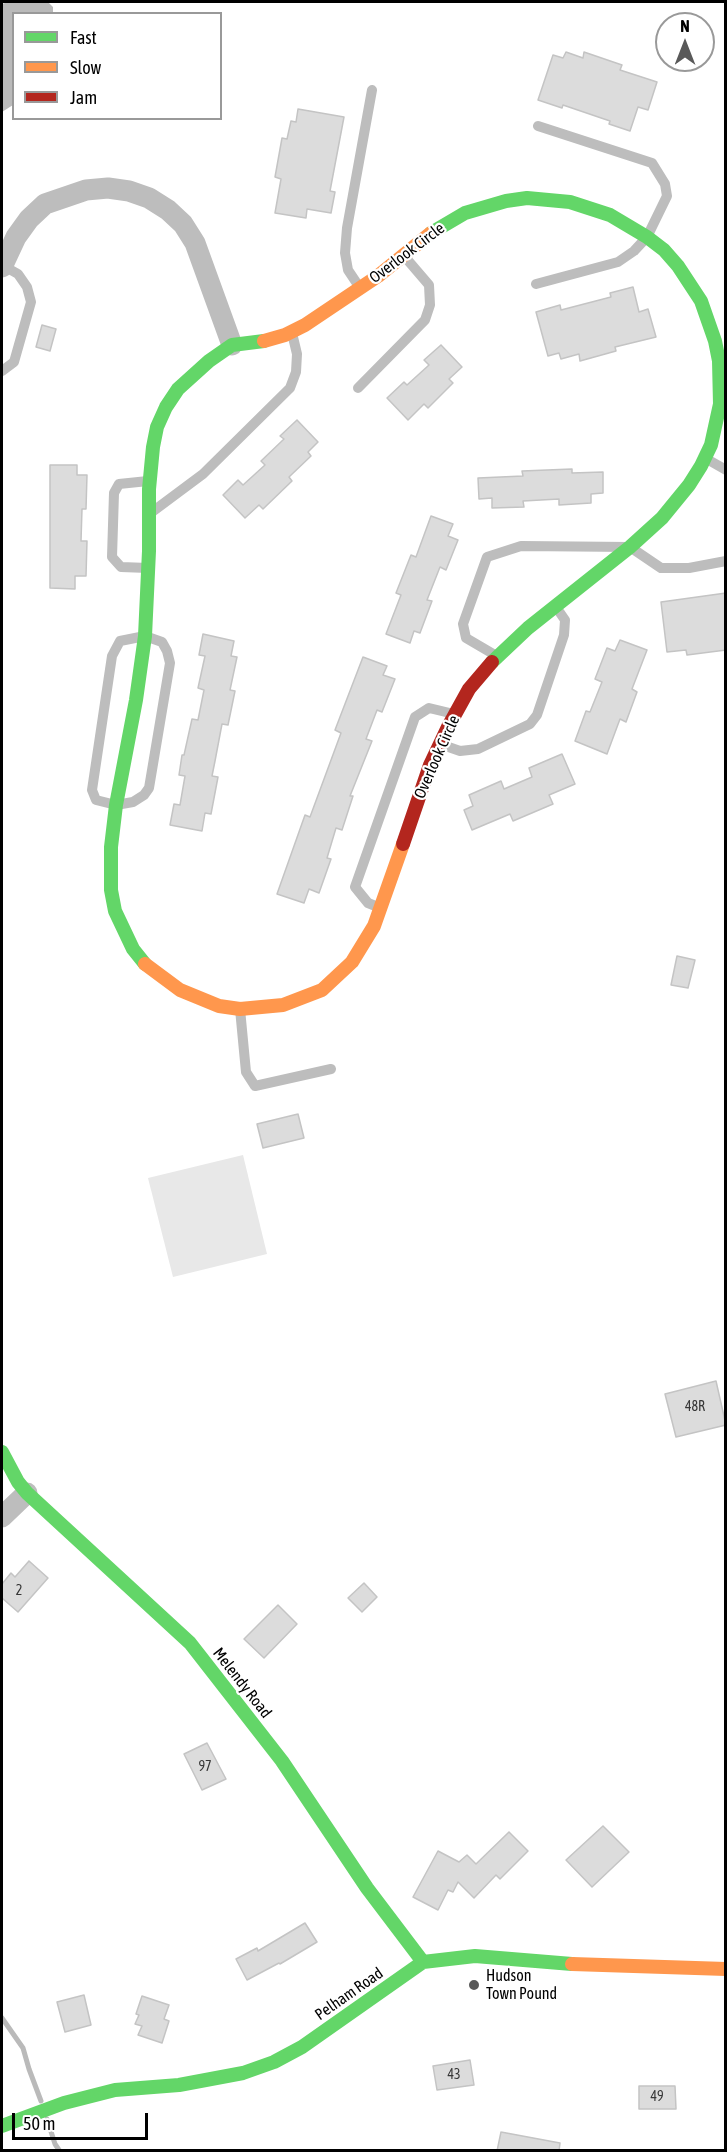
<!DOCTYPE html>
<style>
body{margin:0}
#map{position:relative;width:727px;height:2152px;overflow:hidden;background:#fff;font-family:"Asap Condensed",sans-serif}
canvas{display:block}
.frame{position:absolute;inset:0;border:3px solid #000;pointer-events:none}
.legend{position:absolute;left:12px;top:12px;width:210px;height:108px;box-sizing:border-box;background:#fff;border:2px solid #999;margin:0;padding:8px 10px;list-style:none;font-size:18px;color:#000}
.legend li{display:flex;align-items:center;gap:12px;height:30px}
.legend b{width:30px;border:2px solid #999}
.north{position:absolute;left:655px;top:12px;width:60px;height:60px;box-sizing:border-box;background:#fff;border:2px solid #999;border-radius:50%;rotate:0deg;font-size:16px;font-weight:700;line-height:24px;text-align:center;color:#000}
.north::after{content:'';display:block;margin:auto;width:21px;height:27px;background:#595959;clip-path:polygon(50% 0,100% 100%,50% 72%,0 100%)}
.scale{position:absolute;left:12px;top:2113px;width:136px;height:27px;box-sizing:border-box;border:3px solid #000;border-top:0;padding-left:8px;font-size:18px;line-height:21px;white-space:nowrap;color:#000;-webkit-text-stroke:4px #fff;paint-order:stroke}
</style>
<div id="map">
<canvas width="727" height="2152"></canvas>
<div class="frame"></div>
<ul class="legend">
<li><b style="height:8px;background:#63d668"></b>Fast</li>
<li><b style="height:8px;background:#ff974d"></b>Slow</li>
<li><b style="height:8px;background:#b3261e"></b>Jam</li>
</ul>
<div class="north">N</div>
<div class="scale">50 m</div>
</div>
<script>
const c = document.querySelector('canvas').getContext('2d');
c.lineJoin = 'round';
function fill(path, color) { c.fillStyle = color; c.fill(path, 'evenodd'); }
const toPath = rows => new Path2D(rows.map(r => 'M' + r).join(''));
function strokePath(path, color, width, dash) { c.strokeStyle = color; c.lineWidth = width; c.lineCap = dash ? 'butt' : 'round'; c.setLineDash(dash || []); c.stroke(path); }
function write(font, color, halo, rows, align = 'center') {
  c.font = font + ' "Asap Condensed",sans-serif'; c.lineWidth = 4.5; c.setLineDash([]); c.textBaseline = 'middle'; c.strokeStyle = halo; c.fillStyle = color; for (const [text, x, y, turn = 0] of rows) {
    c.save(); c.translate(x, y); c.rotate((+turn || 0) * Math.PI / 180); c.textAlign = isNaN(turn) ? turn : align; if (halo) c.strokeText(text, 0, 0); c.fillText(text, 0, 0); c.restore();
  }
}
fill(toPath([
 [243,1155,267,1254,173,1277,148,1178]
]), '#e8e8e8');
fill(toPath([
 [8,2,48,2,53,7,53,13,14,14,13,105,2,112,2,4]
]), '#bababa');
strokePath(toPath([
 [2,2018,23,2048,29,2069,41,2101],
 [47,2119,55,2144,59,2150]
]), '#bababa', 5);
const building = toPath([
 [566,52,583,58,584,52,622,65,620,70,657,82,648,110,638,107,630,131,609,124,610,121,563,105,562,108,538,100,553,55,563,58,566,52],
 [298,109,344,117,330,191,335,192,331,213,307,209,306,218,275,213,281,179,275,177,282,138,287,139,291,121,296,122,298,109],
 [633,287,639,312,648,309,656,337,615,347,616,351,580,361,579,354,561,359,559,353,548,356,536,312,560,305,561,310,611,297,610,293,633,287],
 [42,325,56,329,50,351,36,347,42,325],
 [441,345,462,367,449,379,453,383,428,408,424,404,408,420,387,398,404,382,407,385,429,365,424,360,441,345],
 [297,420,318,442,308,452,311,456,289,477,292,481,263,509,259,505,245,518,223,495,238,480,243,485,265,465,261,461,284,439,280,436,297,420],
 [50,465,77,465,77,475,87,475,86,509,82,509,81,541,87,541,86,576,75,576,75,589,50,588,50,465],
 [572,469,572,473,603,472,603,493,591,494,591,503,559,505,559,499,523,501,524,507,492,508,492,498,479,499,478,478,523,476,522,471,572,469],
 [431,516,453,524,448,536,458,540,446,570,440,567,427,600,432,601,420,633,414,631,410,643,386,634,401,595,396,593,411,555,416,557,431,516],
 [726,593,726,650,687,655,686,650,667,652,661,602,726,593],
 [203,634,234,641,231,656,237,657,230,690,235,691,228,725,222,724,215,761,212,776,218,777,211,814,205,813,202,831,170,825,174,804,180,805,185,776,179,775,182,755,184,755,192,719,198,720,204,690,198,688,205,656,199,655,203,634],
 [620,640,647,650,632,689,637,692,626,722,620,719,607,754,575,741,586,711,590,712,602,682,595,679,607,648,615,651,620,640],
 [363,657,387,666,383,675,395,679,382,712,377,710,366,739,372,741,350,796,353,796,342,830,336,828,327,858,331,859,319,893,309,889,304,903,277,894,305,815,310,817,341,733,335,730,363,657],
 [562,754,575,784,549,795,553,804,513,821,510,814,472,830,464,810,473,806,469,795,501,781,504,789,532,777,529,768,562,754],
 [677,956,695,960,688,988,671,985,677,956],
 [298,1114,304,1138,263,1148,257,1124,298,1114],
 [716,1381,726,1425,676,1437,665,1394,716,1381],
 [29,1561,48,1578,18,1612,2,1598,2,1584,11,1573,15,1577,29,1561],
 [364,1583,377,1597,362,1612,348,1598,364,1583],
 [278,1605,297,1624,264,1658,244,1639,278,1605],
 [207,1743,226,1779,202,1790,184,1754,207,1743],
 [603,1826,629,1852,592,1887,566,1860,603,1826],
 [509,1832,528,1851,500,1879,496,1875,474,1898,458,1882,453,1892,448,1890,438,1910,413,1897,438,1851,459,1862,467,1855,476,1864,509,1832],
 [305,1923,317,1942,280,1964,279,1963,247,1980,236,1959,257,1948,258,1951,305,1923],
 [84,1995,91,2025,65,2032,57,2002,84,1995],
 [142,1996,169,2005,164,2019,169,2021,162,2043,138,2035,142,2026,135,2024,139,2015,136,2014,142,1996],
 [470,2060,474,2085,437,2090,433,2066,470,2060],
 [639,2086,675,2086,676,2109,639,2109,639,2086],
 [501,2132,560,2143,559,2151,497,2151,501,2132]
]);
fill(building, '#dcdcdc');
strokePath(building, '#c4c4c4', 1.5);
strokePath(toPath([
 [536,284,618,262,634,251,647,237,667,196,665,184,652,163,538,126],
 [360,288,348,270,345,253,347,228,372,90],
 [2,371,14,362,31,302,27,287,18,274,2,265],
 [358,388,425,320,430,305,429,285,405,257],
 [705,458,726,470],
 [148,481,119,484,114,493,112,557,121,567,148,568],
 [152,512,203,474,290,388,296,372,297,354,292,333],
 [145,636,162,642,167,651,170,663,149,788,144,795,133,802,116,805,96,800,92,790,112,656,120,641,145,636],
 [495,655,466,638,463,624,487,557,521,546,630,547,661,568,689,568,726,561],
 [440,744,460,751,478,749,530,724,537,715,564,635,565,620,556,607],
 [378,907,368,903,355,887,415,717,429,708,454,714],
 [240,1009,246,1072,255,1086,331,1069]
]), '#bdbdbd', 10);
strokePath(toPath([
 [2,267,16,237,29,219,45,204,86,190,108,188,129,191,149,198,168,210,183,224,195,243,232,345],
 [2,1517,27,1493]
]), '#bdbdbd', 21);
strokePath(toPath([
 [431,233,465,213,506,201,527,198],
 [492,662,528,628,630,547,662,518,689,485,701,466,711,445,720,404,719,361,715,341,701,301,678,266,664,250,647,237,610,215,570,202,527,198],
 [145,964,133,949,115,911,111,890,111,847,116,805,136,700,145,636,149,551,149,489,153,447,157,427,166,407,178,389,209,361,232,345,264,341],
 [2,1452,18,1482,27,1493,190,1643,282,1761,367,1888,423,1962],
 [2,2126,64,2103,115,2090,179,2085,243,2073,274,2062,302,2047,423,1962,475,1956,572,1964]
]), '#63d668', 14);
strokePath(toPath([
 [264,341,285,335,305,325,378,276,431,233],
 [145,964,180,990,219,1006,240,1009,283,1005,322,990,352,962,374,926,403,844],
 [572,1964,726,1969]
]), '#ff974d', 14);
strokePath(toPath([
 [403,844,430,765,448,727,469,689,492,662]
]), '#b3261e', 14);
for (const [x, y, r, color] of [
 [474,1985,6,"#595959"]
]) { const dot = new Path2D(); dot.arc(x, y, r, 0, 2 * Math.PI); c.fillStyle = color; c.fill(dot); strokePath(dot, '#fff', 2); }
write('14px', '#373737', null, [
 ["48R",695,1407],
 ["2",19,1591],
 ["97",205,1767],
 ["43",454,2075],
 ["49",657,2097]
]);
write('16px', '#000', '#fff', [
 ["Overlook Circle",407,253,-37],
 ["Overlook Circle",437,757,-66],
 ["Melendy Road",242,1683,52],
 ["Pelham Road",349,1994,-35]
]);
write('16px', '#000', '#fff', [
 ["Hudson",486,1976],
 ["Town Pound",486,1994]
], 'left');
</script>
